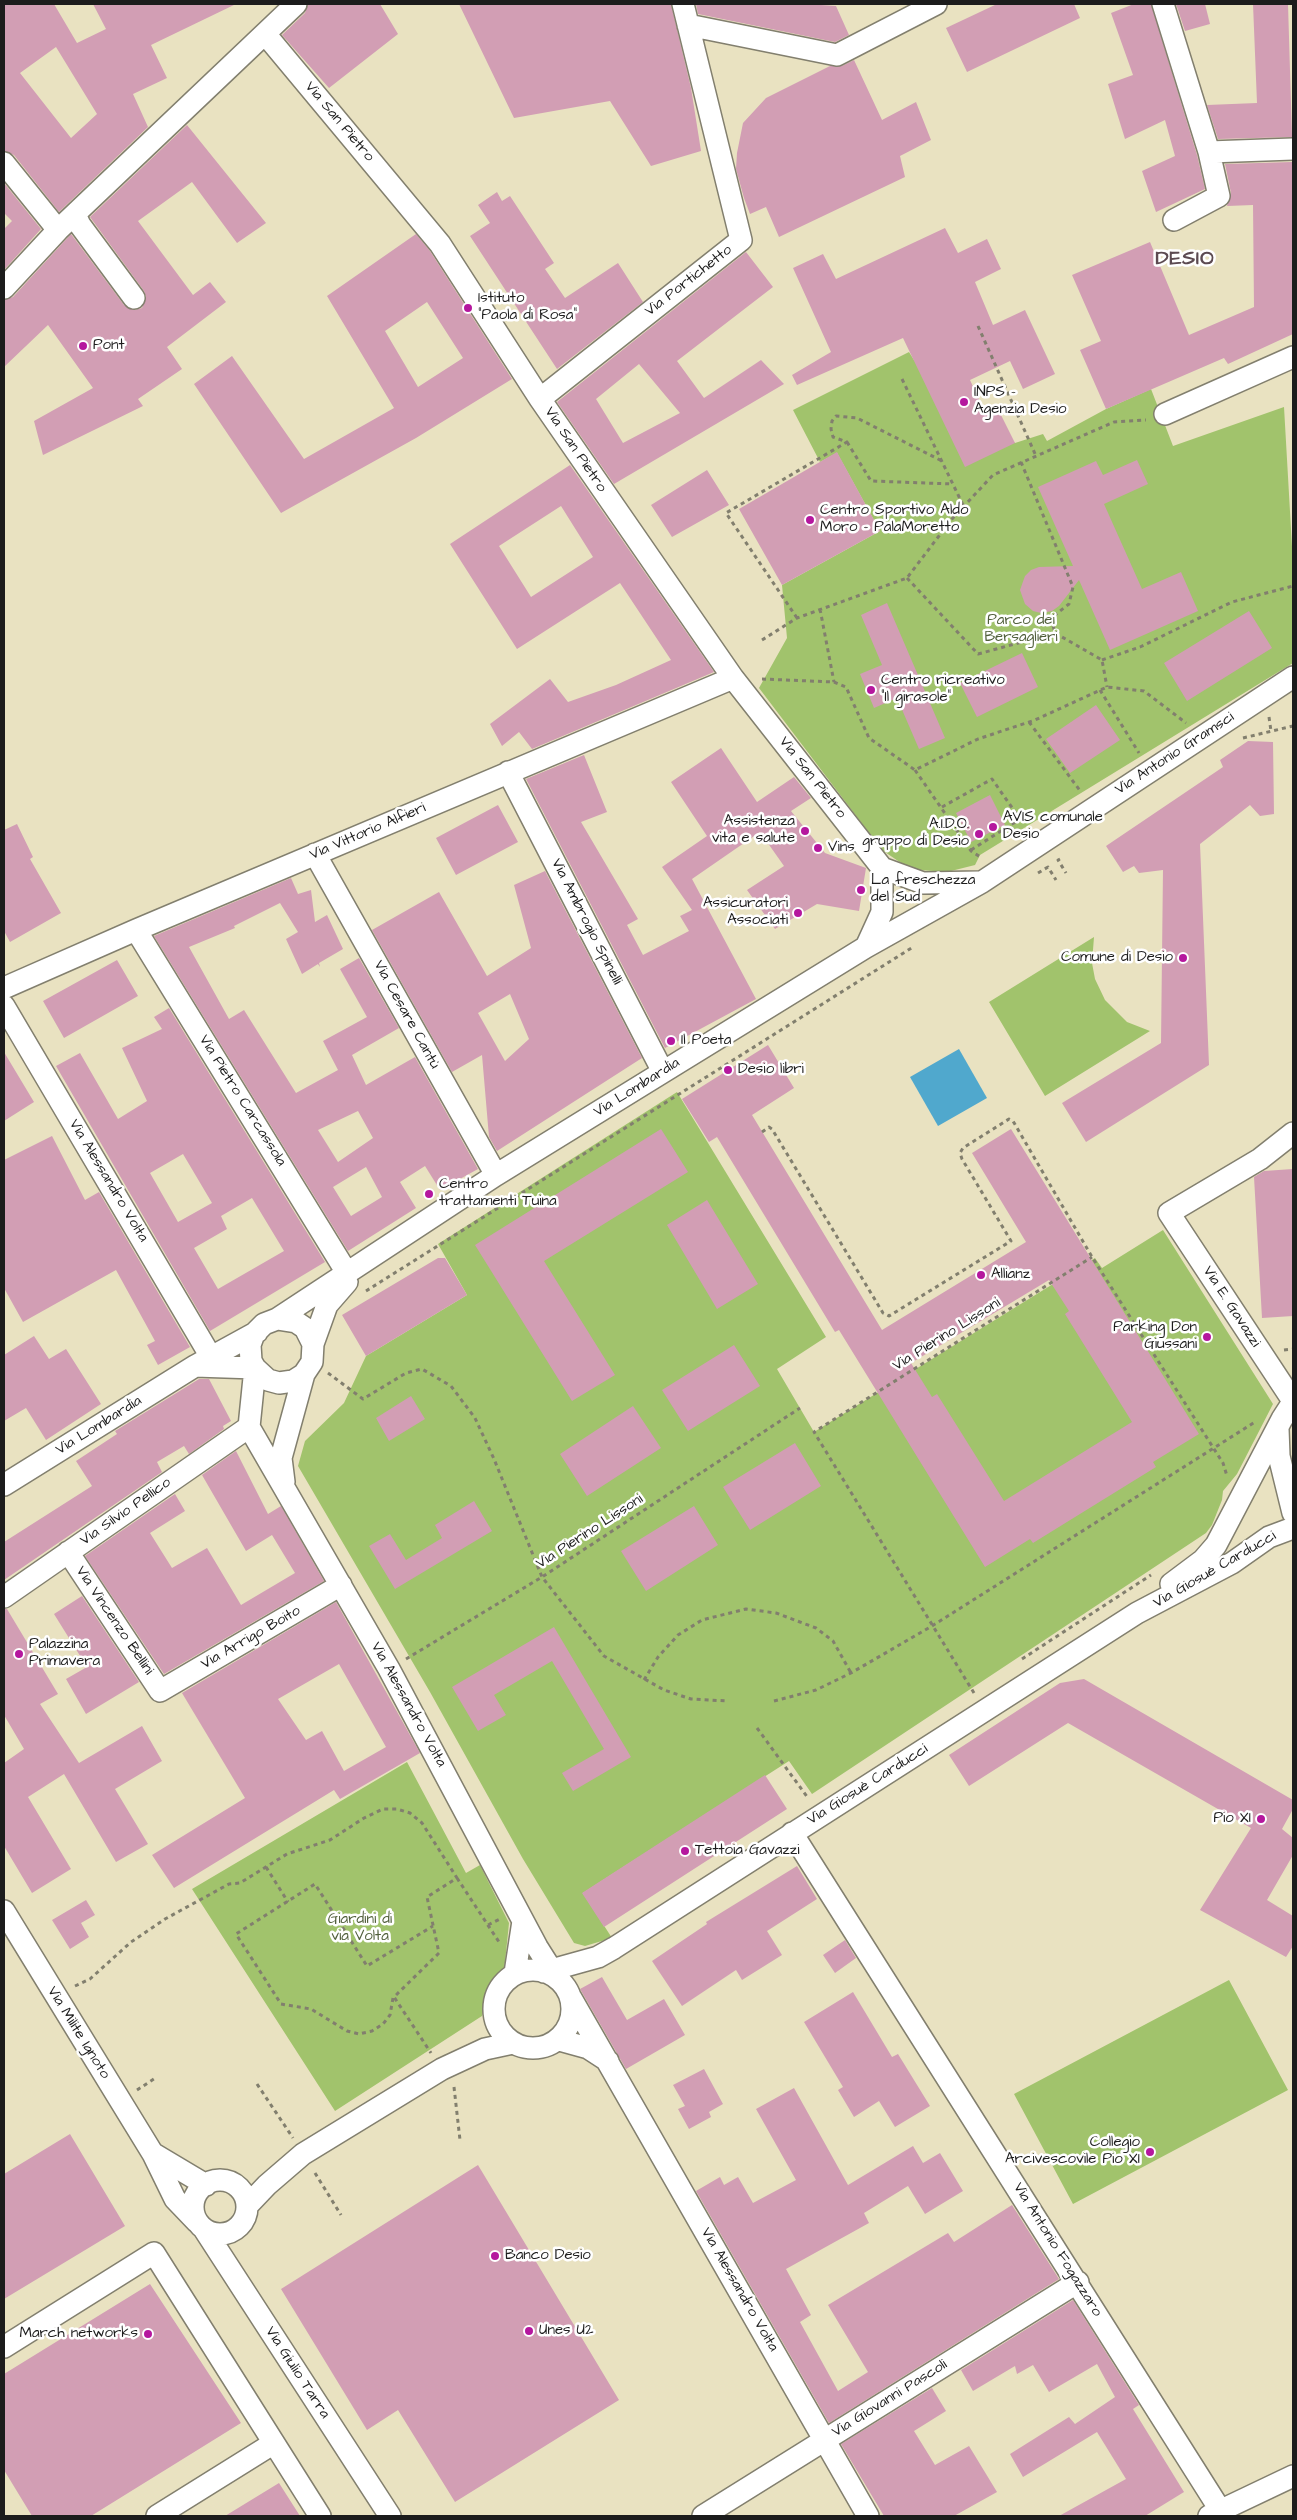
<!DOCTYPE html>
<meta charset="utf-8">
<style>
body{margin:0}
#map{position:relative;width:1297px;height:2520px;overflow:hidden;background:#e9e2c1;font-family:"Architects Daughter",sans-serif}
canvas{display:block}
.frame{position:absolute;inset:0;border:5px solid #1c1c1c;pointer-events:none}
</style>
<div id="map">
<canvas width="1297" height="2520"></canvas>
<div class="frame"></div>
</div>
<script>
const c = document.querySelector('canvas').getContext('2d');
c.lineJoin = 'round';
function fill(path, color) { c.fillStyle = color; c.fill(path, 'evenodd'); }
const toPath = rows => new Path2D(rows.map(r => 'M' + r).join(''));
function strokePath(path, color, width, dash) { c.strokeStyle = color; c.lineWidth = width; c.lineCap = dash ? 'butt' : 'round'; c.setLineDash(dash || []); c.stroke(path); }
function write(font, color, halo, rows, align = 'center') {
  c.font = font + ' "Architects Daughter",sans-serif'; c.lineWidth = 5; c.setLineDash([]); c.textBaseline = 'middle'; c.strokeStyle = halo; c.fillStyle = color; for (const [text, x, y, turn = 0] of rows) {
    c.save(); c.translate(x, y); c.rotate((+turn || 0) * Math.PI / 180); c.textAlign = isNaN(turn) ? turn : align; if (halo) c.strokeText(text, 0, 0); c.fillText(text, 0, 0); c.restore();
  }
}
fill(toPath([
 [909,352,914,360,1015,443,1043,434,1047,441,1106,409,1151,389,1173,446,1284,407,1293,564,1293,663,980,855,975,865,947,872,920,870,901,863,882,850,759,688,787,638,782,585,880,531,837,453,820,462,793,410],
 [1094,937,1092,963,1095,979,1105,1000,1127,1022,1150,1031,1045,1096,989,1002],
 [677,1092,826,1337,777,1369,814,1432,1095,1258,1102,1268,1163,1230,1273,1404,1237,1474,1223,1491,1222,1500,1212,1525,1206,1533,812,1794,789,1761,583,1893,612,1938,585,1946,574,1943,523,1859,430,1692,298,1466,305,1441,344,1403,366,1356,467,1295,438,1244],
 [407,1762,466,1873,480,1865,509,1923,504,1972,488,1991,482,2016,335,2111,192,1889],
 [1229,1980,1288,2090,1073,2204,1014,2094]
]), '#a1c36c');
fill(toPath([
 [959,1049,987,1098,938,1126,910,1077]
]), '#50a8cd');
fill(toPath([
 [4,4,54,4,77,43,106,29,93,4,236,4,151,45,167,78,133,94,148,127,59,212,14,155,4,151],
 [56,47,97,114,71,138,20,73],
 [308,4,380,4,398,34,329,88,282,35,305,13],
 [459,4,671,4,691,88,701,151,651,166,610,101,514,118],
 [696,4,806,4,836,6,849,35,835,42,698,14],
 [997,4,1074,4,1080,18,967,72,946,28],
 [1134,4,1151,4,1197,155,1205,189,1156,212,1142,171,1175,156,1165,120,1125,139,1108,84,1133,75,1111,13],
 [1176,4,1205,4,1210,24,1185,31],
 [1253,4,1288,4,1292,137,1218,139,1207,105,1257,103],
 [854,60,882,120,916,102,931,140,900,156,905,177,779,237,766,207,750,214,744,198,736,169,737,153,743,123,766,98,830,66,842,66],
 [187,125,266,223,237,243,192,182,138,221,193,295,210,282,226,302,167,347,182,369,138,399,143,406,43,455,34,421,93,388,48,325,4,367,4,300,13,297,71,234,124,305,135,310,142,308,146,297,144,291,90,217],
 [1292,162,1293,334,1228,364,1224,358,1106,409,1080,350,1101,341,1072,275,1150,242,1189,335,1254,307,1253,205,1227,206,1231,193,1225,164],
 [4,183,41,229,4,270,4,229,12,221,4,213],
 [497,192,502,201,510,196,554,263,545,269,565,298,618,263,643,302,557,369,470,236,490,223,478,205],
 [945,228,958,253,987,239,1001,269,975,282,993,325,1025,310,1055,374,1023,389,1010,361,970,380,984,410,996,405,1015,443,965,467,903,338,797,385,792,375,831,352,793,268,823,254,836,279],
 [416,234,430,251,512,379,416,438,281,513,194,384,232,356,304,459,394,408,327,296],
 [427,302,463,358,418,387,385,331],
 [746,252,773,287,677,361,704,398,761,360,784,384,614,484,557,402],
 [639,364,680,413,623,443,596,399],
 [837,452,880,531,782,585,739,509],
 [1137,460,1148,484,1104,504,1142,589,1181,572,1198,611,1110,650,1079,580,1059,606,1052,611,1041,613,1033,611,1025,604,1020,590,1025,576,1031,570,1039,567,1073,566,1038,487,1096,461,1103,475],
 [570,465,714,672,532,749,519,732,502,746,490,724,550,679,568,702,616,685,671,660,620,583,517,649,450,544],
 [561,506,593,557,531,597,499,546],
 [707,470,729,505,672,537,651,505],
 [887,603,945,738,919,749,897,698,874,708,860,674,882,665,861,615],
 [1249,611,1272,648,1187,701,1164,663],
 [1022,653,1038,687,977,717,960,683],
 [1096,705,1120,740,1070,773,1046,739],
 [1248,741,1273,742,1274,814,1260,816,1250,805,1200,844,1209,1065,1086,1142,1062,1103,1161,1043,1163,870,1139,873,1134,866,1123,872,1106,846,1223,767,1220,760],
 [721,748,757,802,794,777,811,798,791,811,825,853,866,868,859,911,817,904,775,929,747,890,784,866,760,832,692,879,756,999,665,1048,526,779,584,755,607,812,581,822,638,919,627,925,643,955,689,931,680,916,692,910,662,867,707,836,671,782],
 [990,795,1005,825,971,842,956,813],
 [498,805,518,842,456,875,436,838],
 [17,824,33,857,30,859,61,913,10,942,4,931,4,830],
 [545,871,642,1058,497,1151,489,1137,482,1055,452,1072,372,930,439,892,487,976,531,948,514,885],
 [510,994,529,1039,505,1061,478,1013],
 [291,878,298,894,311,890,315,922,327,915,343,949,319,963,320,967,318,964,302,974,286,939,298,932,280,903,234,926,235,928,189,947,229,1019,244,1010,296,1093,338,1070,323,1041,367,1017,340,969,359,958,399,1028,352,1055,366,1085,415,1057,478,1169,440,1190,425,1166,400,1182,416,1208,348,1251,154,936],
 [358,1111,373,1138,338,1162,318,1130],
 [366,1167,382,1197,351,1216,333,1187],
 [117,960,138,996,64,1038,43,1001],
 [169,1008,325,1262,210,1331,56,1066,80,1053,118,1119,147,1101,122,1048,162,1029,154,1017],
 [183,1154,212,1203,178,1222,150,1173],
 [252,1198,284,1251,218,1289,194,1248,227,1229,221,1216],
 [768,1045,794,1088,752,1115,882,1330,1026,1242,972,1153,1011,1129,1199,1434,1153,1462,1156,1467,1033,1543,1030,1539,985,1567,839,1330,835,1332,717,1137,709,1142,682,1099],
 [1049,1280,1069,1311,1065,1314,1132,1422,1004,1501,937,1394,932,1397,911,1363],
 [4,1052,34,1102,4,1121],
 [661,1129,688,1172,544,1261,615,1375,572,1401,475,1245],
 [52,1136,85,1200,99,1192,190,1347,158,1365,147,1345,155,1341,116,1270,23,1322,4,1288,4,1160],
 [1293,1169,1293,1316,1262,1318,1254,1177,1264,1171],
 [707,1200,758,1284,717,1309,667,1225],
 [438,1258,445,1258,467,1295,366,1356,342,1315],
 [34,1336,49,1359,66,1349,101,1404,46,1440,26,1408,4,1421,4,1355],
 [734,1345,760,1386,688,1431,662,1390],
 [199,1379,209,1379,231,1421,223,1426,224,1429,189,1454,184,1446,157,1462,162,1472,4,1580,4,1542,92,1486,76,1461,117,1434,115,1431],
 [411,1396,425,1419,389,1441,376,1418],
 [633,1406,661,1448,587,1496,560,1454],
 [795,1443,821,1486,750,1530,723,1487],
 [236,1451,268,1514,281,1506,324,1581,164,1674,85,1556,175,1494,185,1511,150,1533,172,1568,207,1548,241,1605,295,1573,272,1535,246,1551,202,1475],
 [474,1501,492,1531,395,1589,369,1546,390,1534,406,1560,442,1538,435,1525],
 [694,1506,718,1545,646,1591,621,1551],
 [82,1596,139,1682,86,1714,66,1679,87,1667,54,1614],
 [336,1602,420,1753,340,1799,334,1790,174,1888,152,1855,245,1798,182,1693],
 [339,1664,386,1747,344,1771,322,1731,306,1740,278,1699],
 [4,1609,7,1609,58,1694,40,1704,79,1763,142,1726,162,1761,115,1789,148,1844,116,1862,64,1774,28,1797,71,1869,32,1893,4,1846,4,1763,24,1749,4,1715],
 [554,1627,631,1757,573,1791,562,1773,604,1749,552,1661,494,1695,506,1715,478,1731,452,1687],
 [1084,1679,1293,1800,1293,1809,1282,1829,1293,1838,1293,1855,1267,1900,1293,1916,1293,1946,1286,1957,1200,1910,1251,1828,1068,1723,969,1786,949,1755,1060,1683],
 [765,1775,787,1809,604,1927,582,1893],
 [797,1866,817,1899,767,1931,782,1955,742,1980,736,1970,682,2006,652,1961,707,1924,706,1922],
 [86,1900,95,1915,81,1923,89,1937,70,1949,52,1920],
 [845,1940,856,1958,835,1973,823,1955],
 [602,1977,627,2020,664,1999,685,2035,626,2069,580,1989],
 [853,1992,892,2057,898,2054,930,2106,895,2127,879,2101,854,2117,838,2090,843,2087,804,2022],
 [704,2069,723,2104,709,2112,711,2117,689,2129,678,2109,685,2106,673,2085],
 [794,2088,848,2185,913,2146,923,2163,940,2153,963,2191,925,2214,908,2186,864,2213,869,2223,786,2269,811,2315,800,2322,838,2391,868,2372,828,2305,948,2233,954,2242,1012,2205,1059,2279,829,2423,696,2191,720,2177,724,2185,738,2177,753,2203,796,2180,756,2109],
 [70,2134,125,2226,4,2299,4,2174],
 [478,2165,619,2400,455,2502,398,2410,367,2430,281,2289],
 [150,2284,241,2423,91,2516,32,2516,4,2470,4,2374],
 [1073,2300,1139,2405,1133,2409,1184,2492,1145,2516,1059,2516,1126,2479,1097,2432,1023,2477,1010,2454,1069,2417,1075,2424,1115,2397,1097,2364,1049,2392,1033,2365,1017,2374,1015,2366,973,2391,961,2370],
 [932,2388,946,2411,914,2431,935,2465,969,2446,997,2492,954,2516,884,2516,841,2444],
 [279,2483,300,2516,225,2516]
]), '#d29eb4');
const minor = toPath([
 [1163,4,1209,152,1293,149],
 [688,25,837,55,936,4],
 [266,35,440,244,540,399,733,678,882,868,923,883,979,882],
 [4,163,58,230],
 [75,214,80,225,134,298],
 [1174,220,1219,196,1209,152],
 [4,288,58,230,296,4],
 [540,399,741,240,683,4],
 [1165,414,1293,357],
 [508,772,663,1072],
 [315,854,496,1175],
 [136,930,347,1273],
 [866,947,882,912,882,868],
 [4,988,136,930,733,678],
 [4,1006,211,1357],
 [1293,1133,1260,1159,1169,1213,1293,1401],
 [277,1319,296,1322,305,1328,313,1344,312,1362,304,1374,293,1381,279,1383,268,1380,255,1368,251,1361,250,1345,254,1334,264,1324,277,1319,496,1175,663,1072,866,947,982,882,1293,677],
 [313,1344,327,1305,347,1282],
 [195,1366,255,1368],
 [255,1368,249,1427,389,1669,537,1947,556,1977],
 [1278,1429,1279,1456,1293,1513],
 [284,1482,281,1458,304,1374],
 [4,1485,195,1366,257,1332],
 [68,1552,160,1691,341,1585],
 [1171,1584,1203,1560,1216,1545,1282,1419,1293,1402],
 [4,1597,249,1427],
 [792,1833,1224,2516],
 [4,1911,153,2154,175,2199,197,2222],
 '494 2009a39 39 0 1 1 78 0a39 39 0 1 1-78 0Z',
 [544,1972,598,1957,614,1948,1137,1613,1232,1563,1269,1537,1293,1528],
 [515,1973,523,1921],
 [571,1998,868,2516],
 [559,2040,588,2048,608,2061],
 [154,2154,206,2185],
 '193 2207a27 27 0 1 1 54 0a27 27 0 1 1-54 0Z',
 [247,2206,267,2185,303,2154,442,2069,485,2049,513,2043],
 [204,2229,390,2516],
 [4,2347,154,2253,320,2516],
 [157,2516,274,2443],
 [703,2516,1078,2282],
 [1209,2516,1293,2476]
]);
strokePath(minor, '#827f6e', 24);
strokePath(toPath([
 [978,326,1036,456],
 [902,379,963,505],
 [847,442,871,481,953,484],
 [1021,462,1073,587,1069,604,1051,618,1055,633],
 [907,578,978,654,1055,633,1102,660,1107,687],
 [820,609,834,682],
 [797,618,726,513,847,442,833,437,831,429,832,421,836,416,857,418,942,461],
 [762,640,797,618,907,578,951,520,993,475,1114,422,1146,420],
 [1102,660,1140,647,1232,602,1293,586],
 [762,679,834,682,846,687,869,738,915,770,978,739,1035,720,1107,687,1144,691,1186,723],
 [1100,690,1139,753],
 [1269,717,1271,731],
 [1029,722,1081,792],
 [1243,738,1293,726],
 [915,770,971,851,982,858],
 [942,807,992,779,1020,819,971,850],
 [1060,859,1058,860,1066,873],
 [1038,873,1048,867,1056,880],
 [762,1132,769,1127,772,1129,883,1313,889,1316,1011,1241,962,1159,960,1153,963,1148,1009,1119,1013,1121,1092,1257,1223,1463,1227,1476],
 [366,1291,913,947],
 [1284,1350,1293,1349],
 [328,1373,363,1399,406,1373,422,1369,451,1386,475,1418,494,1459,542,1577,604,1656,664,1690,691,1699,728,1701],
 [406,1659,542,1577,800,1408],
 [1022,1659,1151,1575],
 [644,1680,658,1657,678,1635,702,1620,746,1609,776,1613,816,1628,833,1641,851,1673],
 [974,1693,814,1432,1092,1257],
 [774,1701,816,1690,851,1673,932,1626,1255,1422],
 [757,1728,808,1798],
 [266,1867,288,1902],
 [457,1878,499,1942],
 [488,1925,500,1919],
 [75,1986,90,1979,131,1942,165,1919,229,1884,240,1883,287,1854,330,1840,364,1818,383,1809,397,1809,410,1813,422,1823,457,1878,427,1897,439,1953,394,1997,431,2053],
 [393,1998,390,2015,383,2024,372,2031,359,2034,347,2031,311,2009,281,2004,236,1934,315,1884,367,1966,433,1926],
 [257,2084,293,2138],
 [454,2087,460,2140],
 [137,2090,157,2077],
 [315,2173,341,2215]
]), '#827f6e', 3, [4, 4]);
strokePath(minor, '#fff', 21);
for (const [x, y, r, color] of [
 [468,308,5,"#b5179e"],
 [83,346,5,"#b5179e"],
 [964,402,5,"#b5179e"],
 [810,520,5,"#b5179e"],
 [871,690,5,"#b5179e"],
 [993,827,5,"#b5179e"],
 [805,831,5,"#b5179e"],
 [979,834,5,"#b5179e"],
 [818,848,5,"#b5179e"],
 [861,890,5,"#b5179e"],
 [798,913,5,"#b5179e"],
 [1183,958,5,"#b5179e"],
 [671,1041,5,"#b5179e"],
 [728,1070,5,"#b5179e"],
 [429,1194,5,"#b5179e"],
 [981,1275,5,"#b5179e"],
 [1207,1337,5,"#b5179e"],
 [19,1654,5,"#b5179e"],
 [1261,1819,5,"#b5179e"],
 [685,1851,5,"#b5179e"],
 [1150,2152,5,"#b5179e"],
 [495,2256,5,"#b5179e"],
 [529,2331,5,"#b5179e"],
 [148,2334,5,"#b5179e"]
]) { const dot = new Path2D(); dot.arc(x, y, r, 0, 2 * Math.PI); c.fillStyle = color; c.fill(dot); strokePath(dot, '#fff', 2); }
write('15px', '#1c1c1c', '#fff', [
 ["Via San Pietro",339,122,50],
 ["Via Portichetto",689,281,-38],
 ["Via San Pietro",575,450,56],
 ["Via Antonio Gramsci",1175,754,-33],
 ["Via San Pietro",812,778,52],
 ["Via Vittorio Alfieri",368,832,-23],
 ["Via Ambrogio Spinelli",586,922,63],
 ["Via Cesare Cantù",406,1015,61],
 ["Via Lombardia",637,1088,-32],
 ["Via Pietro Carcassola",242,1101,58],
 ["Via Alessandro Volta",108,1181,59],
 ["Via E. Gavazzi",1231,1307,57],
 ["Via Pierino Lissoni",947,1335,-32],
 ["Via Lombardia",99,1426,-32],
 ["Via Silvio Pellico",126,1512,-35],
 ["Via Pierino Lissoni",590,1532,-33],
 ["Via Giosuè Carducci",1215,1570,-30],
 ["Via Vincenzo Bellini",114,1621,56],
 ["Via Arrigo Boito",251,1638,-30],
 ["Via Alessandro Volta",408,1705,61],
 ["Via Giosuè Carducci",868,1785,-32],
 ["Via Milite Ignoto",78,2033,58],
 ["Via Antonio Fogazzaro",1057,2250,58],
 ["Via Alessandro Volta",739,2290,60],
 ["Via Giulio Tarra",297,2373,57],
 ["Via Giovanni Pascoli",890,2399,-32]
]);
write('15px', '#1c1c1c', '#fff', [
 ["Istituto",478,299],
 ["\"Paola di Rosa\"",478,316],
 ["Pont",93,346],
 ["INPS -",974,393],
 ["Agenzia Desio",974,410],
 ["Centro Sportivo Aldo",820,511],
 ["Moro - PalaMoretto",820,528],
 ["Centro ricreativo",881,681],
 ["\"Il girasole\"",881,698],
 ["AVIS comunale",1003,818],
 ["Desio",1003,835],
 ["Assistenza",795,822,"right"],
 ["vita e salute",795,839,"right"],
 ["A.I.D.O.",969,825,"right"],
 ["gruppo di Desio",969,842,"right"],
 ["Vins",828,848],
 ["La freschezza",871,881],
 ["del Sud",871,898],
 ["Assicuratori",788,904,"right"],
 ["Associati",788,921,"right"],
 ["Comune di Desio",1173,958,"right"],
 ["Il Poeta",681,1041],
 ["Desio libri",738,1070],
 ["Centro",439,1185],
 ["trattamenti Tuina",439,1202],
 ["Allianz",991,1275],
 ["Parking Don",1197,1328,"right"],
 ["Giussani",1197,1345,"right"],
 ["Palazzina",29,1645],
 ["Primavera",29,1662],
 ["Pio XI",1251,1819,"right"],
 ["Tettoia Gavazzi",695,1851],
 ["Collegio",1140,2143,"right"],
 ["Arcivescovile Pio XI",1140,2160,"right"],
 ["Banco Desio",505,2256],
 ["Unes U2",539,2331],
 ["March networks",138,2334,"right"]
], 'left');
write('15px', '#515f3c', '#fff', [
 ["Parco dei",1021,621],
 ["Bersaglieri",1021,638],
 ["Giardini di",360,1920],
 ["via Volta",360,1937]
]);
c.letterSpacing = '1px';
write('bold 20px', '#5c4a51', '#fff', [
 ["DESIO",1185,260]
]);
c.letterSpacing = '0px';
</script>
